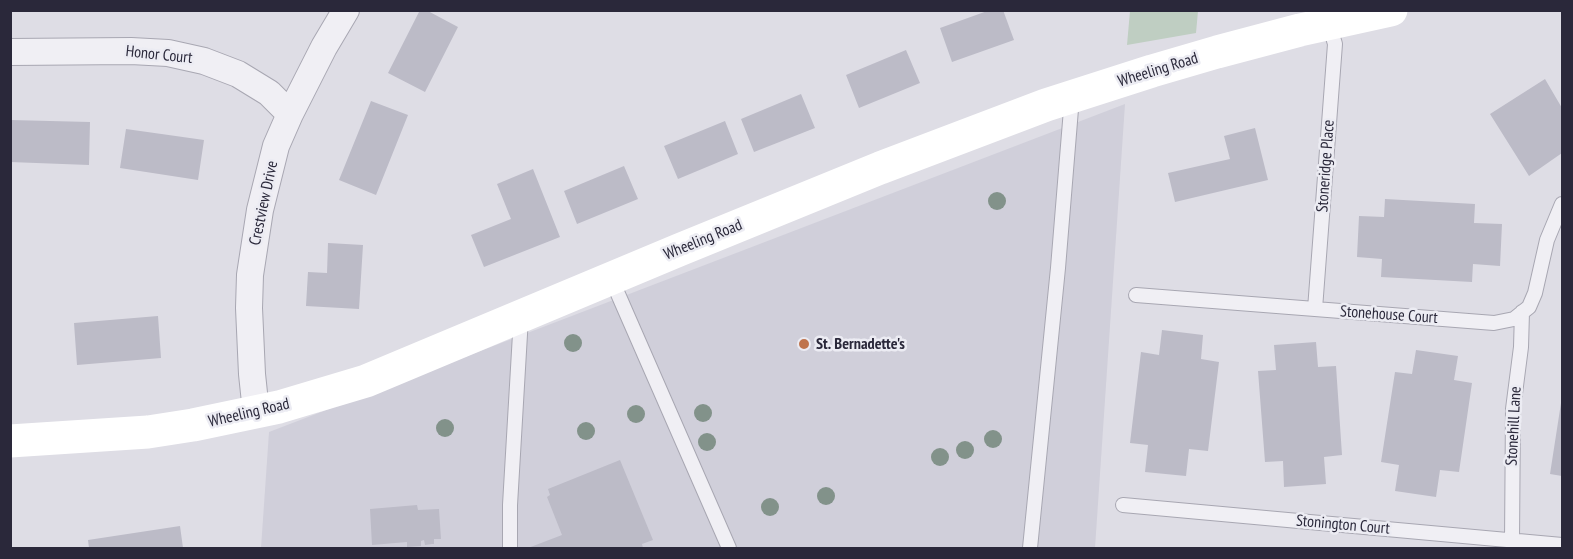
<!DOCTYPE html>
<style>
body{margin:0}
#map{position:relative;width:1573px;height:559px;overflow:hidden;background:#dedde5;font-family:"PT Sans Narrow",sans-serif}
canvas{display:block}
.frame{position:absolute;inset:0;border:12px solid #2a283a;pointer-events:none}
</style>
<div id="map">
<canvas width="1573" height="559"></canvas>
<div class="frame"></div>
</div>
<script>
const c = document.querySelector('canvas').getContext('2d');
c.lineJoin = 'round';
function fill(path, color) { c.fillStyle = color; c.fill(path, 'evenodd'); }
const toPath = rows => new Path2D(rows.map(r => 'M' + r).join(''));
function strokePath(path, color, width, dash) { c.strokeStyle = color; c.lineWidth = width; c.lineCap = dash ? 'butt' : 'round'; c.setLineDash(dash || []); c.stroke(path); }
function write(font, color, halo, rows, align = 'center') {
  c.font = font + ' "PT Sans Narrow",sans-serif'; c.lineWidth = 5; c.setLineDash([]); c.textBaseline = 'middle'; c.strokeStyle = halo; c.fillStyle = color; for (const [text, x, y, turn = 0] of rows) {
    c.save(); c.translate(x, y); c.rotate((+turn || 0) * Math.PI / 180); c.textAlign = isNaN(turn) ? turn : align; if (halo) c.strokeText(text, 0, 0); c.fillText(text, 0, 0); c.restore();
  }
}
fill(toPath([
 [1125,104,1095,548,261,548,269,432]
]), '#d0cfda');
fill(toPath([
 [1130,11,1198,11,1196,33,1127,45]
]), '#bfcec2');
fill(toPath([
 [420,10,426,10,458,27,425,92,388,73],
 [990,10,1003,10,1014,40,952,62,940,28],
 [906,50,920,83,859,108,846,75],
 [1545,79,1562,108,1562,153,1529,176,1490,114],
 [801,94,815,128,754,152,741,119],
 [371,101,408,115,376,195,339,180],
 [10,120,90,122,89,165,10,162],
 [725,121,738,154,678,179,664,146],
 [1255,128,1268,180,1175,202,1168,173,1230,159,1224,136],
 [126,129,204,140,198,180,120,168],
 [624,166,638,199,577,224,564,191],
 [533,169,560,237,484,267,471,235,511,219,497,184],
 [1385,199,1475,204,1474,223,1502,224,1500,266,1473,264,1472,282,1381,277,1382,259,1357,257,1359,216,1384,217],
 [328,243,363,245,359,309,306,306,308,272,327,273],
 [158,316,161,358,77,365,74,323],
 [1162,330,1203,335,1201,359,1219,362,1208,451,1189,449,1186,476,1145,472,1148,445,1130,443,1141,352,1159,355],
 [1316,342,1318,367,1336,366,1342,455,1324,457,1326,484,1284,487,1283,461,1265,462,1258,371,1276,370,1274,345],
 [1416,350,1458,356,1454,380,1472,383,1459,472,1440,470,1436,497,1395,491,1399,465,1381,462,1395,372,1412,374],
 [1561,403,1562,403,1562,476,1550,474],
 [620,460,653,540,642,544,643,548,528,548,562,535,547,497,550,495,548,489],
 [417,505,418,510,439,509,441,539,434,539,434,544,432,544,425,545,424,540,421,541,421,546,407,547,407,542,372,545,370,509],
 [180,526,183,548,89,548,88,540]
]), '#bcbbc7');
const lane = toPath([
 [611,278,729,548],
 [1136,295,1494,323,1514,319,1529,307,1535,293,1547,240,1562,204],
 [1315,309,1335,44,1329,24],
 [1123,505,1562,545],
 [1512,541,1513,409,1521,347,1522,312],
 [510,548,510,505,521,317],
 [1030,548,1058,268,1072,97]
]);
const street = toPath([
 [10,52,131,51,168,53,204,61,238,74,269,93,290,114],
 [256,412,252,374,249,308,250,275,260,210,276,146,290,114,324,47,346,10]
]);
strokePath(lane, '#a8a7b2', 16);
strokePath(street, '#a8a7b2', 28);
strokePath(lane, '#f0eff4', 14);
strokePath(street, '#f0eff4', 26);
strokePath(toPath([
 [10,441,148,432,193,425,279,407,366,381,679,250,880,168,1046,105,1152,71,1217,52,1300,30,1391,10]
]), '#fff', 33);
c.fillStyle = '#82928a';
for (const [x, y] of [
 [997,201],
 [573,343],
 [703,413],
 [636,414],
 [445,428],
 [586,431],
 [993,439],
 [707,442],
 [965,450],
 [940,457],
 [826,496],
 [770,507]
]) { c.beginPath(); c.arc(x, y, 9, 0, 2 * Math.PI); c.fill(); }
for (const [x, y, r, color] of [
 [804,344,6,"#bf744d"]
]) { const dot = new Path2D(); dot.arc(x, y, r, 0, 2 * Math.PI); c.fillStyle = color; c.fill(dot); strokePath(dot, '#ececf3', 2); }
write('16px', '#2a283a', '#ececf3', [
 ["Honor Court",159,55,6],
 ["Wheeling Road",1158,70,-17],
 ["Stoneridge Place",1326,166,-86],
 ["Crestview Drive",264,203,-78],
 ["Wheeling Road",703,240,-22],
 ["Stonehouse Court",1389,315,4],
 ["Wheeling Road",249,413,-13],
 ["Stonehill Lane",1514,426,-87],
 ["Stonington Court",1343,525,5]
]);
write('bold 16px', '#2a283a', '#ececf3', [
 ["St. Bernadette's",816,344]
], 'left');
</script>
